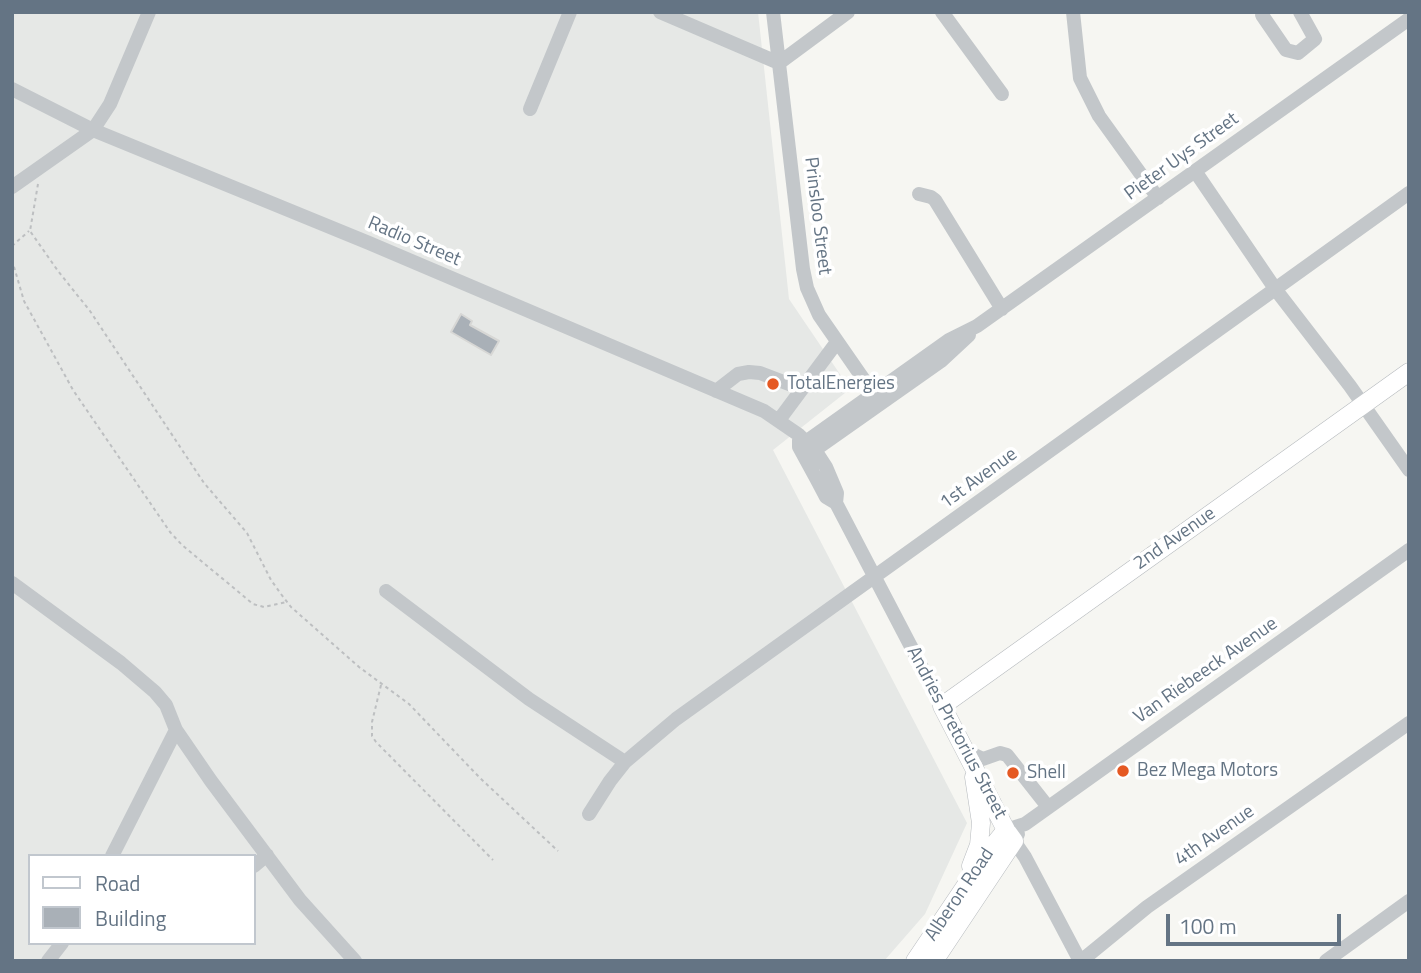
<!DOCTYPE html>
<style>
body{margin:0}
#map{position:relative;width:1421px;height:973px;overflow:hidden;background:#f6f6f2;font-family:"Titillium Web",sans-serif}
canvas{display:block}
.frame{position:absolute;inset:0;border:14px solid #647484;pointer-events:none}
.legend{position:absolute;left:28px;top:854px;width:228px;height:91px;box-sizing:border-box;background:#fff;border:2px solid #c1c7ce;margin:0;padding:9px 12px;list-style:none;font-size:21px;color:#647484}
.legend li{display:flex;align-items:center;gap:14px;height:35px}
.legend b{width:35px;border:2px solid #c1c7ce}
.scale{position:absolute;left:1166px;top:914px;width:175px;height:32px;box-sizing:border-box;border:4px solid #647484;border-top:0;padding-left:9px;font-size:21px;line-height:24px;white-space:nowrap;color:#647484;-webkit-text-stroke:5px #fff;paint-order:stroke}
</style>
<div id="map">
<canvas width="1421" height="973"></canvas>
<div class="frame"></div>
<ul class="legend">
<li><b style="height:9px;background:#fff"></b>Road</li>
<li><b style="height:19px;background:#a9b0b7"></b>Building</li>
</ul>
<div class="scale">100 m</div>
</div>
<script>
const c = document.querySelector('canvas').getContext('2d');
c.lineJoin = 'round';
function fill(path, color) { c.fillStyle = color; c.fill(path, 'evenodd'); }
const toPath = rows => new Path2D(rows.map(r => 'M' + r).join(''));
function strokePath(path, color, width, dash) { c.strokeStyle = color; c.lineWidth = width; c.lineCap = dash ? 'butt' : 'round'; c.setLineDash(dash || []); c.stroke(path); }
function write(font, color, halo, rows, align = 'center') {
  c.font = font + ' "Titillium Web",sans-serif'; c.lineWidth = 7; c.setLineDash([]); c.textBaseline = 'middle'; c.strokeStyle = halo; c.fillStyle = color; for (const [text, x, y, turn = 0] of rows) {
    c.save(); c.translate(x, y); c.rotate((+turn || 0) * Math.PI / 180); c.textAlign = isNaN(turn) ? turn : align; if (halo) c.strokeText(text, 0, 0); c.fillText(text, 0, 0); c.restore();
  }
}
fill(toPath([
 [12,12,758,12,789,299,850,389,773,450,967,823,925,914,884,961,12,961],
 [30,856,254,856,254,943,30,943]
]), '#e6e8e6');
const building = toPath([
 [461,314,472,321,470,325,499,341,491,355,451,332,461,314]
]);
fill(building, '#a9b0b7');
strokePath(building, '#d7d7d5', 2);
const major = toPath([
 [971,866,979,845,981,823,974,777],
 [915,961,989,851,1006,830],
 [934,961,1014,841,1006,830,942,706,1409,372]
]);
strokePath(major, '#b6babe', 19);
strokePath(toPath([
 [38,184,30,231,58,271,90,311,204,483,247,533,271,580,281,594,291,607,359,667,409,704,480,778,558,851],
 [12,246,29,231],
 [12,260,24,301,73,390,170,532,182,545,253,604,264,607,287,602],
 [381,685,372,722,372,736,376,742,493,860]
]), '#bdbfc1', 2, [3.5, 3.5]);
strokePath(toPath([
 [660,12,779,63,848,12],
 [773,12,803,269,807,288,819,315,880,403],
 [942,12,1002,94],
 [1073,12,1080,78,1099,116,1158,198],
 [1262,15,1286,50,1298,53,1315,39,1300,12],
 [12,89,93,130,369,243,764,411,799,435,815,450,826,467,837,493,836,503],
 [530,109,570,12],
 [1195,171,1276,290,1350,386,1409,470],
 [12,187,93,130,110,104,149,12],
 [919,194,931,197,935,200,1002,309],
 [716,391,738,374,749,372,760,373,802,389],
 [779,420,837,342],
 [799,440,799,447,817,480,826,497,836,503,942,706],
 [800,446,949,340,977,326,1409,19],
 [809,454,941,361,969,335],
 [12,583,121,663,155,692,166,705,176,730,211,781,300,900,355,961],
 [386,591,529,699,625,762],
 [966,751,983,759,1000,753,1007,755,1048,807],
 [589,814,610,781,625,762,676,719,1409,193],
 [1006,830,1025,824,1409,550],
 [1018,834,1014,841,1025,857,1080,961],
 [112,856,176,730],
 [254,866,267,855],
 [48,961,62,943],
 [1081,961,1147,907,1409,723],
 [1326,961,1409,901]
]), '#c3c7ca', 14);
strokePath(major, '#fff', 18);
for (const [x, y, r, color] of [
 [773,384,7,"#e55923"],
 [1123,771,7,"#e55923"],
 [1013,773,7,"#e55923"]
]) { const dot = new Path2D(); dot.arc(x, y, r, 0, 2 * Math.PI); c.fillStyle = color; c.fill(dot); strokePath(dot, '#fff', 2.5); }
write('19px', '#647484', '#fff', [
 ["Pieter Uys Street",1182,157,-36],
 ["Prinsloo Street",817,216,83],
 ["Radio Street",414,242,23],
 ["1st Avenue",979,479,-36],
 ["2nd Avenue",1175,539,-35],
 ["Van Riebeeck Avenue",1206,671,-35],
 ["Andries Pretorius Street",956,733,62],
 ["4th Avenue",1215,836,-35],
 ["Alberon Road",960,895,-56]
]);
write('19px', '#647484', '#fff', [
 ["TotalEnergies",787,384],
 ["Bez Mega Motors",1137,771],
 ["Shell",1027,773]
], 'left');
</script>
